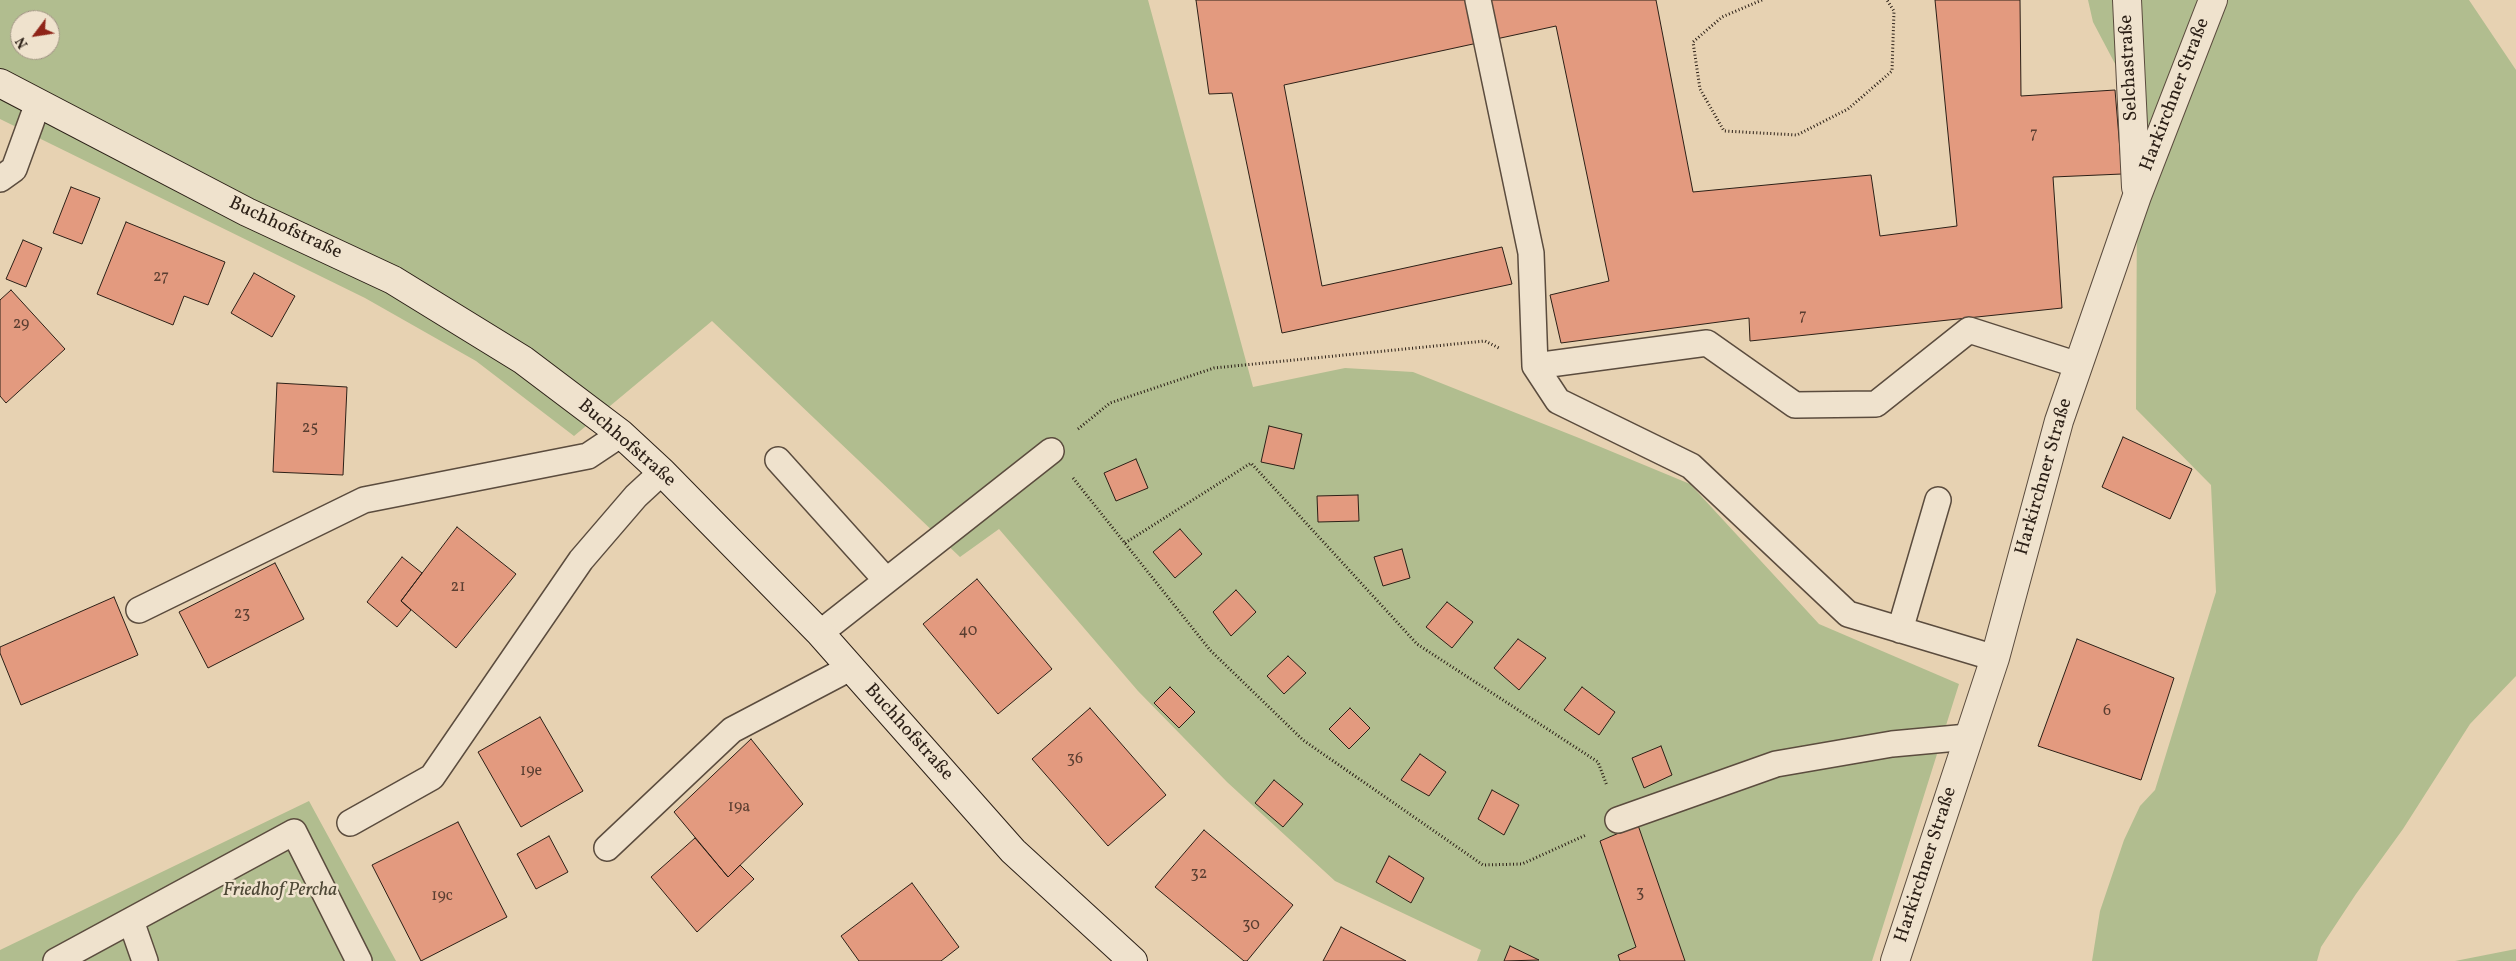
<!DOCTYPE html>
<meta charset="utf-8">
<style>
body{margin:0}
#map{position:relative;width:2516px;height:961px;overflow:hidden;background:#e7d2b2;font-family:Vollkorn,serif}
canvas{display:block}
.north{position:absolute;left:10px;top:10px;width:50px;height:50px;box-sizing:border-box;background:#efe2cd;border:1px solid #a19484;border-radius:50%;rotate:239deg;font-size:14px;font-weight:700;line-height:20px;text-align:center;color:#2c2017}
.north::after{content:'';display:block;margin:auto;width:18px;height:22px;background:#8f2418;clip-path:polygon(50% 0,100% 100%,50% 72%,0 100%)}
</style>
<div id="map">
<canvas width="2516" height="961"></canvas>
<div class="north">N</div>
</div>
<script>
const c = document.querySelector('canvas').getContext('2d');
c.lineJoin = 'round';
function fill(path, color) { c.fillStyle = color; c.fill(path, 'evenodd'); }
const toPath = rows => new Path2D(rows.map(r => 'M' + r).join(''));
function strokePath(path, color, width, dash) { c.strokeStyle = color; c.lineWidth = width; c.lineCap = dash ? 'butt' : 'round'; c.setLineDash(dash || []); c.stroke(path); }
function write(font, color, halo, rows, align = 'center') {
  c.font = font + ' Vollkorn,serif'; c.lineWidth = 5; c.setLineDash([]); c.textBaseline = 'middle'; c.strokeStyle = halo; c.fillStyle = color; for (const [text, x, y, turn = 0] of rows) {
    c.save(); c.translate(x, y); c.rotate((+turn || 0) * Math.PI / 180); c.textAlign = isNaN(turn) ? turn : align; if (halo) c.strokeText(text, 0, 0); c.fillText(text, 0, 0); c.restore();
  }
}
fill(toPath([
 [0,0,1148,0,1253,387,1345,368,1413,372,1579,438,1690,484,1819,624,1959,684,1872,961,1477,961,1481,950,1335,881,1227,782,1138,691,999,529,960,557,712,321,574,436,476,361,365,298,0,119],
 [20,20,50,20,50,50,20,50],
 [2088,0,2469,0,2516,70,2516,676,2470,724,2403,829,2356,894,2321,947,2317,961,2092,961,2100,911,2124,840,2140,806,2155,790,2216,592,2211,485,2136,409,2137,196,2131,94,2093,22],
 [309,801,396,961,0,961,0,950],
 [2516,949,2516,961,2455,961]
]), '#b1bd8f');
const building = toPath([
 [1196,0,1656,0,1693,192,1871,175,1880,236,1957,226,1935,0,2020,0,2021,96,2115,90,2122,174,2053,177,2062,308,1750,341,1749,318,1561,343,1550,295,1609,281,1556,26,1284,85,1322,286,1502,247,1512,284,1282,333,1232,93,1209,94,1196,0],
 [71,187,100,198,82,244,53,233,71,187],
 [126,222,225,262,208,305,184,296,173,325,97,294,126,222],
 [23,240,42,248,26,287,6,279,23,240],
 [254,273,295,296,272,337,231,313,254,273],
 [11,290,65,349,6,403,0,396,0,300,11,290],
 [277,383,347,387,343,475,273,472,277,383],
 [1269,426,1302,434,1294,469,1261,462,1269,426],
 [2123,437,2192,469,2170,519,2102,487,2123,437],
 [1136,459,1148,488,1116,501,1104,473,1136,459],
 [1358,495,1359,521,1318,522,1317,496,1358,495],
 [457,527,516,574,456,648,401,601,457,527],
 [1180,529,1202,554,1175,578,1153,552,1180,529],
 [1402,549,1410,578,1383,586,1374,557,1402,549],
 [402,557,422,573,401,601,411,610,397,627,367,602,402,557],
 [275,563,304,619,208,668,179,612,275,563],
 [977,579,1052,669,998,714,923,624,977,579],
 [1236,590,1256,612,1231,636,1213,612,1236,590],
 [114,597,138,655,21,705,0,653,0,647,114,597],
 [1447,602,1473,622,1452,648,1426,627,1447,602],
 [1518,639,1546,658,1519,690,1494,668,1518,639],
 [2077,639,2174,678,2141,780,2038,746,2077,639],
 [1288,656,1306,673,1284,694,1267,676,1288,656],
 [1170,687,1195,712,1179,728,1154,703,1170,687],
 [1582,687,1615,712,1599,735,1564,710,1582,687],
 [1090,708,1166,795,1108,846,1032,759,1090,708],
 [1350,708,1370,728,1349,749,1329,729,1350,708],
 [540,717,583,791,521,827,478,752,540,717],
 [751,739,803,804,728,877,674,812,751,739],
 [1661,746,1672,775,1644,788,1632,758,1661,746],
 [1420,754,1446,772,1429,796,1401,780,1420,754],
 [1274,780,1303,804,1283,827,1255,803,1274,780],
 [1492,790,1519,805,1504,835,1478,819,1492,790],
 [458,822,507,917,421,961,372,865,458,822],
 [1638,825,1685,961,1620,961,1618,955,1636,947,1600,841,1638,825],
 [1204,830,1293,905,1247,961,1244,961,1155,887,1204,830],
 [549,836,568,872,536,889,517,854,549,836],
 [695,838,728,877,740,865,754,879,697,932,651,877,695,838],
 [1389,856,1424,878,1411,903,1376,882,1389,856],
 [912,883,959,947,941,961,859,961,841,936,912,883],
 [1341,927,1406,961,1323,961,1341,927],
 [1510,946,1539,960,1504,961,1510,946]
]);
fill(building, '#e39a7f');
strokePath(building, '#2c2017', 1);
const service = toPath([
 [1478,0,1531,253,1535,366],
 [0,179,14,169,38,103],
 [778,460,886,580],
 [139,610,364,500,588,456,621,434],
 [1900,630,1938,500],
 [820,633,1051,451],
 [1995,658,1848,614,1691,466,1558,401,1535,366,1707,343,1795,405,1876,404,1969,330,2078,365],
 [1618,820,1776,764,1892,744,1968,737],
 [350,823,432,777,581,560,636,496,662,472],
 [607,848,732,730,850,668],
 [131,921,145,961],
 [56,961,294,832,359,961]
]);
const minor = toPath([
 [2127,0,2136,187],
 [1895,961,1995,658,2059,421,2137,196,2213,0]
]);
const secondary = toPath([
 [0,83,247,212,393,280,523,360,621,434,662,472,820,633,1013,851,1133,961]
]);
strokePath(service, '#5b4c3e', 28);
strokePath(minor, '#5b4c3e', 30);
strokePath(secondary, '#2c2017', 30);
strokePath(toPath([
 [1762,0,1722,17,1693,42,1700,89,1724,131,1797,135,1848,109,1892,71,1894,11,1887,0],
 [1078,429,1110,403,1214,368,1485,341,1499,348],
 [1073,478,1210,650,1303,740,1483,865,1522,864,1586,835],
 [1125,543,1251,463,1417,644,1598,762,1607,786]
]), '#2c2017', 3, [1, 2.5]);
strokePath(service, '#efe2cd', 25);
strokePath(minor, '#efe2cd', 28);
strokePath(secondary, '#efe2cd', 28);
write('16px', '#5a3e31', null, [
 ["7",2034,135],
 ["27",161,278],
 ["7",1803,317],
 ["29",21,325],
 ["25",310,429],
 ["21",458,588],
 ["23",242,615],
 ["40",968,632],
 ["6",2107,712],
 ["36",1075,760],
 ["19e",531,772],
 ["19a",739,808],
 ["32",1199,875],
 ["3",1640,894],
 ["19c",442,897],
 ["30",1251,926]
]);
write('19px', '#2c2017', '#efe2cd', [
 ["Selchastraße",2130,68,-93],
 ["Harkirchner Straße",2176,95,-69],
 ["Buchhofstraße",285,229,25],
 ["Buchhofstraße",626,444,41],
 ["Harkirchner Straße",2045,477,-74],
 ["Buchhofstraße",908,733,48],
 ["Harkirchner Straße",1927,865,-72]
]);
write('italic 19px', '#4d4735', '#efe2cd', [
 ["Friedhof Percha",280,892]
]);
</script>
